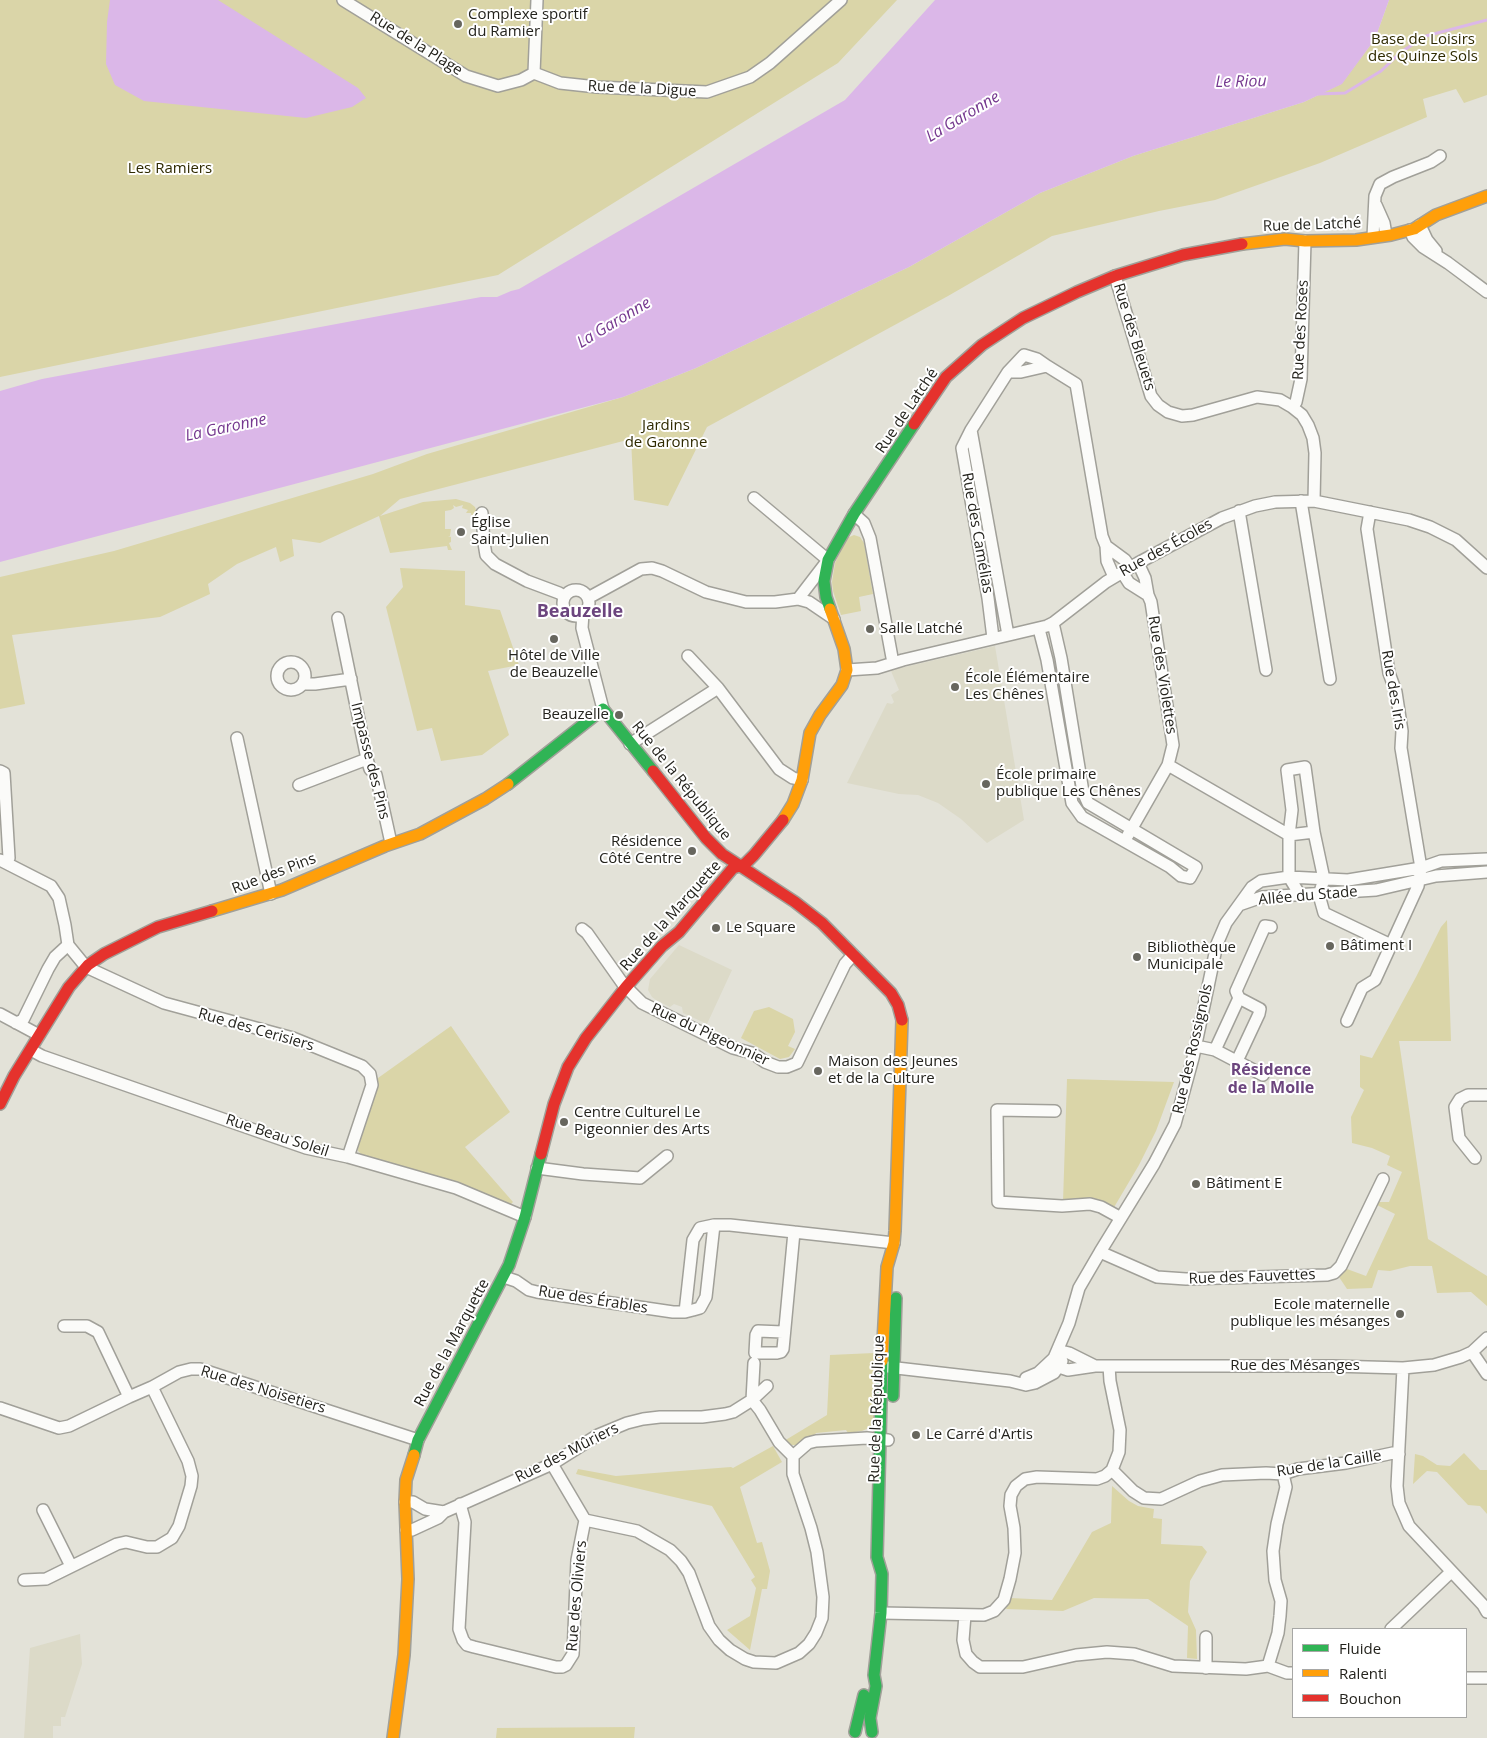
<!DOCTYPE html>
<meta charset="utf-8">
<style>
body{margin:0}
#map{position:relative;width:1487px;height:1738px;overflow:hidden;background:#e3e2d8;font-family:"Open Sans",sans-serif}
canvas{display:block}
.legend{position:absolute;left:1292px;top:1628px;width:175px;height:90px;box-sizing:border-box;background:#fff;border:1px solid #a7a7a5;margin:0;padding:6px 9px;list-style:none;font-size:15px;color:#24231d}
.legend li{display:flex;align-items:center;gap:10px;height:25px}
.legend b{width:25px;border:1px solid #a7a7a5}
</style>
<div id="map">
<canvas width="1487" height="1738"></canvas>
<ul class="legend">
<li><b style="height:6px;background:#30b455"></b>Fluide</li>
<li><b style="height:6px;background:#ff9f0a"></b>Ralenti</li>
<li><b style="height:6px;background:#e5322d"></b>Bouchon</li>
</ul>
</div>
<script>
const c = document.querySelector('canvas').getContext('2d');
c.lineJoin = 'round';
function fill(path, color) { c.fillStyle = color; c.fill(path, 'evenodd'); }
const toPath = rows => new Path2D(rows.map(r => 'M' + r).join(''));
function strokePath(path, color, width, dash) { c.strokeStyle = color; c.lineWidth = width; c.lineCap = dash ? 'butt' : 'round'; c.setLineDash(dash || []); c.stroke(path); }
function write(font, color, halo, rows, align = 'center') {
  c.font = font + ' "Open Sans",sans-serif'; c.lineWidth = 4; c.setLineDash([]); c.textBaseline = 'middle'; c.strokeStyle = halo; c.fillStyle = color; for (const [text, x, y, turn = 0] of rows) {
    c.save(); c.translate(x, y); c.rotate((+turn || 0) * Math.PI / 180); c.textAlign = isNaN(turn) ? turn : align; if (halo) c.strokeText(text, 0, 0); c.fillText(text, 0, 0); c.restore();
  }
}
fill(toPath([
 [995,646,1024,820,987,843,961,819,938,803,918,795,899,794,847,783,887,703,892,704,894,702,891,695,899,690,891,671,896,669],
 [679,945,732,970,707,1024,683,1013,682,1007,674,1004,670,1007,656,1000,652,997,648,990,650,979],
 [80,1634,82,1664,65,1717,61,1717,61,1726,53,1726,53,1738,24,1738,30,1648]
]), '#dcdac8');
fill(toPath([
 [0,0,897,0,838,63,498,275,0,377],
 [1389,0,1487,0,1487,95,1464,103,1456,89,1423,99,1427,117,1320,163,1215,200,1159,211,1052,236,948,296,707,427,668,506,634,500,631,439,400,499,380,516,423,502,456,499,470,503,475,507,479,519,472,519,471,513,466,513,468,510,462,508,463,505,456,507,453,505,454,508,451,510,445,511,445,529,451,529,450,536,448,536,451,537,451,542,449,543,452,550,448,550,447,546,390,553,379,516,320,543,292,539,294,556,280,562,276,547,237,564,208,584,210,594,160,617,12,635,25,704,0,709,0,577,114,551,373,474,427,454,623,397,696,368,909,267,1040,193,1133,156,1304,102,1341,84,1375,39],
 [854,535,860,537,864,543,873,594,859,597,861,611,841,615,833,591,832,582,835,563,847,538],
 [400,568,465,571,465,605,500,610,519,665,488,671,509,735,482,755,441,761,432,728,417,731,386,607,403,587],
 [1447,920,1451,1041,1399,1041,1428,1239,1487,1276,1487,1306,1471,1292,1437,1293,1432,1266,1410,1266,1390,1271,1378,1270,1372,1288,1347,1289,1339,1277,1347,1269,1366,1276,1395,1214,1377,1205,1379,1202,1389,1202,1402,1172,1387,1165,1390,1156,1372,1148,1352,1143,1351,1117,1364,1090,1360,1087,1360,1055,1372,1058,1416,977,1441,927],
 [769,1007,793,1019,795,1032,788,1046,795,1049,789,1057,780,1059,741,1038,754,1011],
 [451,1026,510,1112,465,1147,513,1202,510,1205,362,1155,358,1151,358,1148,377,1090,378,1078],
 [1067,1079,1174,1082,1156,1131,1139,1165,1113,1209,1063,1202],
 [874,1353,874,1364,876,1365,875,1420,871,1427,862,1431,848,1433,846,1430,816,1433,813,1437,796,1445,791,1445,784,1441,827,1415,830,1355],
 [773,1446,782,1462,740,1487,757,1543,762,1542,770,1571,767,1589,762,1589,750,1650,727,1630,750,1616,756,1588,751,1580,755,1577,712,1506,576,1474,578,1469,616,1476,731,1467,733,1468],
 [1464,1453,1480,1470,1487,1470,1487,1514,1480,1506,1468,1505,1437,1472,1427,1471,1413,1484,1415,1454,1423,1456,1437,1465,1450,1466],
 [1112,1486,1129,1501,1138,1506,1154,1509,1153,1518,1162,1519,1161,1544,1202,1546,1207,1552,1190,1581,1188,1612,1196,1630,1197,1659,1187,1658,1188,1626,1148,1599,1094,1598,1063,1611,1006,1609,1010,1598,1052,1600,1092,1532,1111,1523],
 [635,1727,634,1738,496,1738,497,1728]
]), '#dad5a8');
fill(toPath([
 [110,0,218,0,358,88,366,98,352,107,306,118,144,101,115,85,106,64,107,22],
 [935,0,1389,0,1375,39,1342,84,1304,102,1133,156,1040,193,909,267,696,368,623,397,0,562,0,391,42,379,481,297,497,297,511,291,519,289,845,100]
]), '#dbb7e8');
strokePath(toPath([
 [1318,94,1345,93,1381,71,1401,52,1426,36,1487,20]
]), '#dbb7e8', 3);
const street = toPath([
 [343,0,466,76,498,86,521,80,534,73],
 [534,73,560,83,597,87,707,92,750,77,770,63,841,0],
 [534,73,537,0],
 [1376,205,1384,223,1386,235],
 [1420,225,1427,240,1436,251],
 [1410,230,1413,237,1423,247,1448,263,1487,292],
 [1373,237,1375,196,1380,184,1393,177,1431,162,1440,156],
 [1115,276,1151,396,1158,405,1168,412,1182,416,1193,415,1257,397,1280,400,1292,407,1302,415,1308,425,1313,438,1315,453,1314,501],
 [1008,372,1024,355,1037,359,1047,366],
 [1292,407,1296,402,1301,379,1305,241],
 [971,430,1008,635],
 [754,498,828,560,798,599],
 [1301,501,1330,679],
 [1239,511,1266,670],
 [482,513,484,543,486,555,495,564,527,581,559,593,564,596],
 [854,514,864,523,870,538,893,663],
 [1106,546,1125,560,1130,567],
 [1138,563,1145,578,1148,595,1151,602,1173,745,1168,765,1289,835,1314,832],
 [1122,572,1129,583,1148,595],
 '563 603a13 13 0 1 1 26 0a13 13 0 1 1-26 0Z',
 [588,598,641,569,652,568,662,571,706,592,746,602,775,602,798,599,809,602,834,619],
 [583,613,582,628,603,709],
 [338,618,367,759,370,769,376,775,391,843],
 [1039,629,1047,660,1072,803,1082,817,1170,867,1181,876,1190,878,1196,867,1088,803,1083,792,1061,658,1053,623],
 [993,638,988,598,962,448,971,430,1008,372,1021,372,1047,366,1076,384,1102,536,1106,546,1107,561,1114,577],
 [688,656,718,688,779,769,793,778,802,780],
 '277 676a14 14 0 1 1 28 0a14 14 0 1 1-28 0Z',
 [847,670,877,668,903,660,1047,626,1053,623,1106,582,1138,563,1222,518,1255,506,1275,502,1314,501,1409,520,1430,527,1456,540,1487,568],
 [303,684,315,684,351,679],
 [237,738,271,894],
 [630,744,718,688],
 [0,771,4,773,9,858,6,863],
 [299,785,367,759],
 [1128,835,1168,765],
 [0,860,51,886,59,898,65,925,68,945],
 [1300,895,1289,877,1289,835,1292,810,1287,770,1305,767,1314,832,1324,879,1319,895],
 [1319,895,1324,913,1391,945],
 [1239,905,1262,897,1376,890,1436,876,1487,872],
 [582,929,587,933,623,984,642,1003,733,1048,752,1053,765,1062,778,1067,787,1067,797,1063,845,964,853,955],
 [68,945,86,967,164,1003,293,1038,362,1066,370,1074,372,1085,348,1157],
 [0,1014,39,1035],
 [1347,1021,1362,988,1375,980,1418,886,1421,868,1401,748,1402,731,1396,692,1389,673,1367,529,1370,512],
 [16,1023,23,1020,48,969,55,957,68,945],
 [1196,1046,1215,1050,1263,1075],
 [31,1050,42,1056,306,1148,348,1157,456,1188,525,1217],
 [1215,1050,1239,998,1236,991,1265,926,1271,927],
 [1237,1061,1259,1014,1260,1009,1239,998],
 [1055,1111,997,1110,998,1202,1062,1206,1090,1204,1101,1207,1121,1218],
 [1475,1158,1459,1138,1455,1107,1460,1099,1468,1095,1487,1095],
 [537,1168,583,1174,640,1178,667,1156],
 [1100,1252,1157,1277,1186,1279,1327,1275,1334,1273,1341,1266,1383,1179],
 [504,1277,516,1281,529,1290,537,1292,673,1312,685,1312,693,1310,700,1308,706,1297,714,1225],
 [685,1312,693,1240,700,1228,714,1225,730,1225,894,1243],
 [64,1326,87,1326,98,1332,129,1397],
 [783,1332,758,1331,756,1335,755,1353,777,1353,781,1352,783,1349,794,1232],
 [1472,1352,1487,1374],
 [1054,1358,1069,1323,1079,1288,1100,1252,1154,1164,1175,1124,1193,1058,1217,944,1226,923,1252,887,1261,881,1289,877,1348,880,1421,868,1441,861,1487,859],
 [1054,1358,1059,1367,1068,1370,1095,1366,1333,1366,1403,1368,1434,1365,1461,1357,1472,1352,1487,1338],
 [754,1363,752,1400,767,1386],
 [1109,1366,1110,1381,1120,1430,1119,1452,1112,1470,1133,1491,1144,1498,1161,1499,1200,1481,1222,1475,1266,1473,1283,1474,1298,1469,1346,1463,1393,1453,1399,1454],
 [888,1367,1010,1381,1026,1385,1035,1383,1054,1373,1062,1361],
 [1403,1368,1397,1486,1399,1503,1409,1526,1483,1605,1487,1612],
 [1026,1378,1038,1373,1054,1358,1065,1352,1069,1353,1095,1366],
 [0,1408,59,1428,69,1426,129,1397,152,1387,179,1372,191,1369,200,1369,418,1440],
 [793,1456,808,1443,816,1441,867,1438,888,1440],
 [552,1464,585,1520,637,1531,670,1550,681,1561,689,1573,709,1626,719,1640,730,1650,745,1659,754,1662,776,1663,799,1653,809,1644,816,1633,822,1618,823,1597,817,1552,811,1528,793,1474,793,1456],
 [405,1502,413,1502,425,1509,444,1512],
 [460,1504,465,1522,459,1629,463,1640,467,1645,474,1647,556,1667,562,1667,566,1665,573,1654,577,1560,585,1520],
 [43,1510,71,1566],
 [406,1530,412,1530,438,1518,444,1512,552,1464,598,1435,627,1423,643,1419,660,1417,702,1417,725,1414,733,1412,752,1400,760,1410,779,1442,793,1456],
 [24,1580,46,1579,117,1544,126,1542,147,1547,157,1547,172,1538,179,1526,191,1486,192,1476,188,1461,152,1387],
 [881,1613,984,1615,994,1611,1004,1600,1010,1579,1015,1553,1014,1528,1010,1506,1011,1495,1016,1486,1025,1479,1037,1477,1097,1479,1105,1476,1112,1470],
 [965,1615,963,1640,966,1654,973,1662,980,1667,1023,1667,1076,1655,1107,1652,1134,1654,1173,1666,1246,1669,1268,1666,1287,1673,1293,1673],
 [1391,1629,1451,1572],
 [1268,1666,1278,1633,1280,1616,1281,1601,1275,1580,1273,1551,1277,1524,1286,1487,1283,1474],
 [1206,1668,1206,1637],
 [1466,1678,1487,1678]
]);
const fast = toPath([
 [830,609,826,597,824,581,828,560,854,514,914,424],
 [508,784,603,709,653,771],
 [893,1396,896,1298],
 [414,1455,418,1440,509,1265,525,1217,541,1154],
 [855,1732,864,1695],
 [872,1732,870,1718,876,1686,874,1675,881,1613,882,1574,877,1557,882,1361]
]);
const slow = toPath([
 [1242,244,1285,239,1305,241,1356,240,1391,235,1414,229,1436,215,1487,196],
 [783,820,793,804,802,780,810,733,820,715,842,685,847,670,844,649,830,609],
 [212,911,282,890,385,846,420,834,485,799,508,784],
 [882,1361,887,1267,894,1243,895,1231,902,1020],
 [393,1738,404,1655,408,1579,405,1502,406,1480,414,1455]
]);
const jam = toPath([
 [914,424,946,377,982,345,1023,318,1077,292,1115,276,1183,255,1242,244],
 [653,771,706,838,722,854,795,902,822,923,891,993,898,1005,902,1020],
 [0,1104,14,1076,69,987,88,965,104,954,158,927,212,911],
 [541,1154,554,1104,568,1067,586,1038,626,987,662,946,679,932,733,868,745,864,754,855,783,820]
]);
strokePath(street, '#a1a099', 14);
strokePath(fast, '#a1a099', 14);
strokePath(slow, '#a1a099', 14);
strokePath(jam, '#a1a099', 14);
strokePath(street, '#fbfbf9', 11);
strokePath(fast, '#30b455', 11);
strokePath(slow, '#ff9f0a', 11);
strokePath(jam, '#e5322d', 11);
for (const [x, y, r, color] of [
 [458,24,5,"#67665e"],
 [461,532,5,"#67665e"],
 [870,629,5,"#67665e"],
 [554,639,5,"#67665e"],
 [955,687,5,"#67665e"],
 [619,715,5,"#67665e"],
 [986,784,5,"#67665e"],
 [692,851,5,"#67665e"],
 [716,928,5,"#67665e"],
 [1330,946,5,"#67665e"],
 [1137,957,5,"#67665e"],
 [818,1071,5,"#67665e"],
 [564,1122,5,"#67665e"],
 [1196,1184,5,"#67665e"],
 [1400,1314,5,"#67665e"],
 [916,1435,5,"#67665e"]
]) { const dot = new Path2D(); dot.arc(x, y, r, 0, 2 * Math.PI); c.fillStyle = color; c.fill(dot); strokePath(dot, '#fff', 2); }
write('15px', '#24231d', '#fff', [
 ["Complexe sportif",468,15],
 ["du Ramier",468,32],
 ["Église",471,523],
 ["Saint-Julien",471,540],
 ["Salle Latché",880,629],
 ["Hôtel de Ville",554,656,"center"],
 ["de Beauzelle",554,673,"center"],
 ["École Élémentaire",965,678],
 ["Les Chênes",965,695],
 ["Beauzelle",609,715,"right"],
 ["École primaire",996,775],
 ["publique Les Chênes",996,792],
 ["Résidence",682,842,"right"],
 ["Côté Centre",682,859,"right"],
 ["Le Square",726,928],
 ["Bâtiment I",1340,946],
 ["Bibliothèque",1147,948],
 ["Municipale",1147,965],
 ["Maison des Jeunes",828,1062],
 ["et de la Culture",828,1079],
 ["Centre Culturel Le",574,1113],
 ["Pigeonnier des Arts",574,1130],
 ["Bâtiment E",1206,1184],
 ["Ecole maternelle",1390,1305,"right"],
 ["publique les mésanges",1390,1322,"right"],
 ["Le Carré d'Artis",926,1435]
], 'left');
write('15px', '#2f2a01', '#fff', [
 ["Base de Loisirs",1423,40],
 ["des Quinze Sols",1423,57],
 ["Les Ramiers",170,169],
 ["Jardins",666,426],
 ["de Garonne",666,443]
]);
write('15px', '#24231d', '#fff', [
 ["Rue de la Plage",416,44,32],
 ["Rue de la Digue",642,89,3],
 ["Rue de Latché",1312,225,-2],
 ["Rue des Roses",1301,330,-87],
 ["Rue des Bleuets",1134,337,73],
 ["Rue de Latché",907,411,-56],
 ["Rue des Camélias",977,533,80],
 ["Rue des Écoles",1166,548,-29],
 ["Rue des Violettes",1162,675,81],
 ["Rue des Iris",1393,690,80],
 ["Impasse des Pins",370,761,76],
 ["Rue de la République",681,781,51],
 ["Rue des Pins",274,874,-21],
 ["Allée du Stade",1308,896,-5],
 ["Rue de la Marquette",671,916,-48],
 ["Rue des Cerisiers",256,1030,16],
 ["Rue du Pigeonnier",710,1035,25],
 ["Rue des Rossignols",1193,1049,-77],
 ["Rue Beau Soleil",277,1136,18],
 ["Rue des Fauvettes",1252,1277,-2],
 ["Rue des Érables",593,1300,9],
 ["Rue de la Marquette",452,1343,-62],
 ["Rue des Mésanges",1295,1366],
 ["Rue des Noisetiers",263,1390,17],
 ["Rue de la République",877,1409,-88],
 ["Rue des Mûriers",567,1453,-27],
 ["Rue de la Caille",1329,1464,-9],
 ["Rue des Oliviers",577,1596,-85]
]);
write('italic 16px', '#75388f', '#fff', [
 ["Le Riou",1241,82,-1],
 ["La Garonne",963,117,-31],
 ["La Garonne",614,323,-31],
 ["La Garonne",226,428,-12]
]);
write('bold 16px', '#6c457e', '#fff', [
 ["Résidence",1271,1070],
 ["de la Molle",1271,1088]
]);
write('bold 18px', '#6c457e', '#fff', [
 ["Beauzelle",580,612]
]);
</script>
